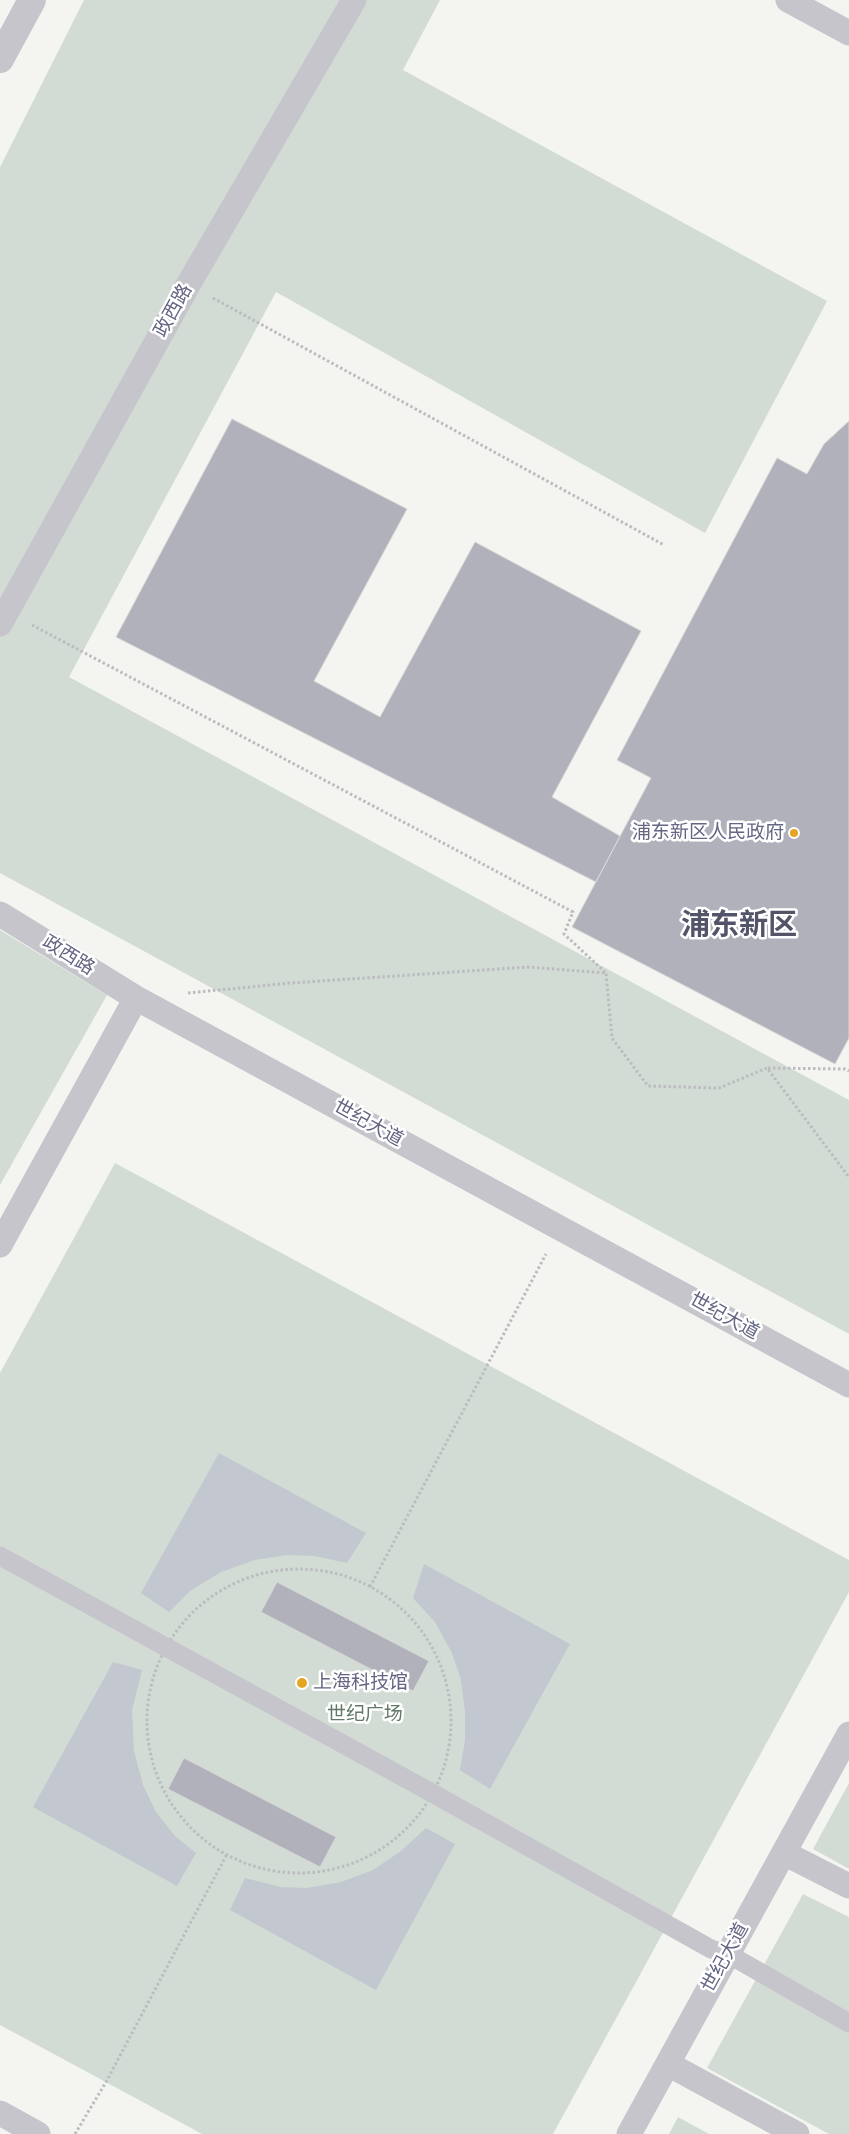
<!DOCTYPE html>
<meta charset="utf-8">
<style>
body{margin:0}
canvas{display:block;background:#f4f5f1}
</style>
<canvas width="849" height="2134"></canvas>
<script>
const c = document.querySelector('canvas').getContext('2d');
c.lineJoin = 'round';
function fill(path, color) { c.fillStyle = color; c.fill(path, 'evenodd'); }
const toPath = rows => new Path2D(rows.map(r => 'M' + r).join(''));
function strokePath(path, color, width, dash) { c.strokeStyle = color; c.lineWidth = width; c.lineCap = dash ? 'butt' : 'round'; c.setLineDash(dash || []); c.stroke(path); }
function write(font, color, halo, rows, align = 'center') {
  c.font = font + ' "Sofia Sans Condensed","Noto Sans SC",sans-serif'; c.lineWidth = 5; c.setLineDash([]); c.textBaseline = 'middle'; c.strokeStyle = halo; c.fillStyle = color; for (const [text, x, y, turn = 0] of rows) {
    c.save(); c.translate(x, y); c.rotate((+turn || 0) * Math.PI / 180); c.textAlign = isNaN(turn) ? turn : align; if (halo) c.strokeText(text, 0, 0); c.fillText(text, 0, 0); c.restore();
  }
}
fill(toPath([
 [84,0,440,0,403,70,827,301,705,533,276,292,69,677,849,1100,849,1334,0,873,0,167],
 [0,930,107,995,0,1185],
 [115,1163,849,1560,849,1592,553,2134,202,2134,0,2025,0,1373],
 [849,1783,849,1869,813,1849],
 [803,1894,849,1917,849,2134,829,2134,707,2068],
 [678,2117,709,2134,669,2134]
]), '#d3dcd4');
fill(toPath([
 [219,1453,366,1533,347,1563,314,1556,287,1555,255,1560,221,1572,190,1591,169,1612,141,1593],
 [424,1564,570,1644,490,1789,460,1770,465,1740,465,1712,461,1680,452,1653,435,1622,413,1598],
 [113,1662,142,1670,132,1710,134,1751,143,1785,156,1812,175,1836,196,1853,177,1886,33,1807],
 [426,1828,455,1844,376,1990,230,1910,245,1878,281,1887,307,1888,341,1882,373,1870,401,1851]
]), '#c3c7d0');
const building = toPath([
 [232,419,407,509,314,681,380,717,475,542,641,631,552,797,620,836,596,882,116,637,232,419],
 [849,421,849,1038,835,1064,572,927,651,778,617,760,777,458,807,474,824,444,849,421],
 [277,1582,429,1661,413,1691,261,1612,277,1582],
 [184,1758,336,1837,320,1867,168,1789,184,1758]
]);
fill(building, '#b0b1bb');
strokePath(building, '#d6d7d4', 1);
strokePath(toPath([
 [213,298,664,545],
 [32,625,573,912,564,934,606,973],
 [188,993,291,983,528,967,606,973,612,1038,648,1086,719,1088,767,1068,849,1177],
 [768,1068,845,1069,849,1071],
 '147 1721a152 152 0 1 1 304 0a152 152 0 1 1-304 0Z',
 [370,1587,546,1254],
 [75,2134,106,2082,227,1854]
]), '#bcbcc0', 3, [2.5, 2.5]);
strokePath(toPath([
 [0,1556,434,1794,711,1949,728,1954,849,2023]
]), '#c5c5cb', 19);
strokePath(toPath([
 [788,0,849,33],
 [0,624,188,285,354,0],
 [0,914,136,998,849,1385],
 [0,1245,136,998],
 [784,1853,849,1886],
 [668,2064,797,2134],
 [0,2113,38,2134],
 [629,2134,849,1734]
]), '#c5c5cb', 25);
strokePath(toPath([
 [0,59,32,0]
]), '#c5c5cb', 28);
for (const [x, y, r, color] of [
 [794,833,5,"#e5a522"],
 [302,1683,6,"#e5a522"]
]) { const dot = new Path2D(); dot.arc(x, y, r, 0, 2 * Math.PI); c.fillStyle = color; c.fill(dot); strokePath(dot, '#fff', 2); }
write('19px', '#646783', '#fff', [
 ["政西路",174,311,-61],
 ["政西路",68,956,32],
 ["世纪大道",368,1124,29],
 ["世纪大道",724,1317,29],
 ["世纪大道",726,1958,-61]
]);
write('19px', '#646783', '#fff', [
 ["浦东新区人民政府",784,833],
 ["上海科技馆",313,1683,"left"]
], 'right');
write('19px', '#637a68', '#fff', [
 ["世纪广场",365,1715]
]);
write('bold 29px', '#525468', '#fff', [
 ["浦东新区",739,927]
]);
</script>
